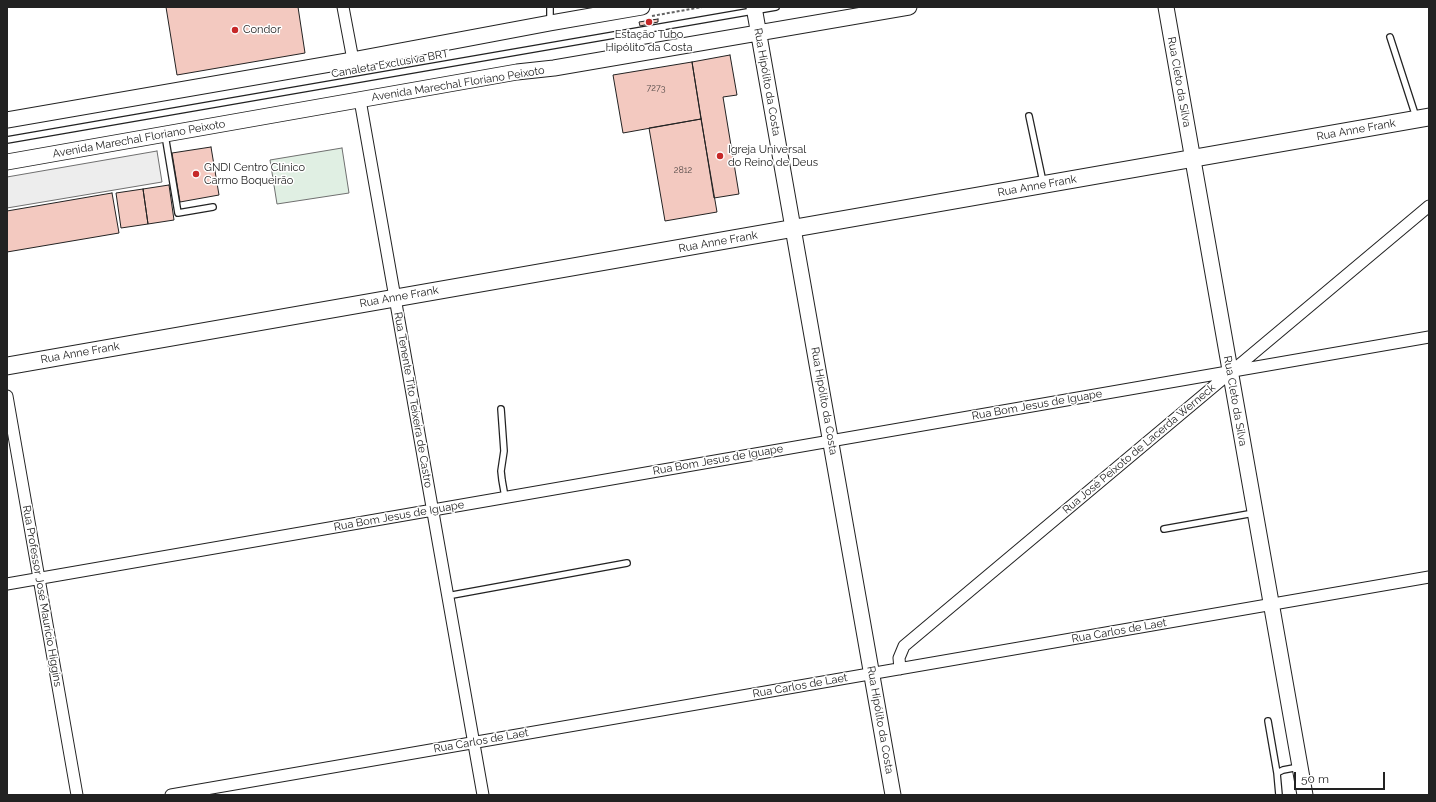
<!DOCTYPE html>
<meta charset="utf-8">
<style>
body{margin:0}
#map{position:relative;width:1436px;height:802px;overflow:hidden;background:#fff;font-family:Raleway,sans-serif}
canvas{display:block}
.frame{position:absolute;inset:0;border:8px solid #222;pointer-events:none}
.scale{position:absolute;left:1294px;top:772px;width:91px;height:18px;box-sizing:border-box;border:2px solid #222;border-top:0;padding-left:5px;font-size:12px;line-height:14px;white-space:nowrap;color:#222;-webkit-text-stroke:3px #fff;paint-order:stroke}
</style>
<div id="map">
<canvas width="1436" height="802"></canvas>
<div class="frame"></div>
<div class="scale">50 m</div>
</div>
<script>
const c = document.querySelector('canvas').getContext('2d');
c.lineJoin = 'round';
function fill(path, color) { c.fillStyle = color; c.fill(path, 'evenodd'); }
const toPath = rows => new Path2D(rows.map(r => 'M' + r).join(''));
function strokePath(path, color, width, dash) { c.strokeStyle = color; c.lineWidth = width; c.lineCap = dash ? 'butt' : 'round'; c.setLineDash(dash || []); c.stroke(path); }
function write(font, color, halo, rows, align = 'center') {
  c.font = font + ' Raleway,sans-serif'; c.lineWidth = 3; c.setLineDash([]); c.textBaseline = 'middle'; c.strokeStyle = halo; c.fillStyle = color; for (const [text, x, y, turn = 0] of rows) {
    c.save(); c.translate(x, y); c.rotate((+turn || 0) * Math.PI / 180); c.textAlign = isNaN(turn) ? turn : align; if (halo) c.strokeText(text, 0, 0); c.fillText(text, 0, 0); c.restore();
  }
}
const green = toPath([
 [342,148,349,193,277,204,270,160,342,148]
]);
fill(green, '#e0efe3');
strokePath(green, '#6f6f6f', 1);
const parking = toPath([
 [157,151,162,182,7,208,7,177,157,151]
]);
fill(parking, '#ededed');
strokePath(parking, '#6f6f6f', 1);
const building = toPath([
 [166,7,298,7,305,53,177,75,166,7],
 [658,19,658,22,640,26,639,22,658,19],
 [730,55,737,95,723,97,739,194,714,198,692,62,730,55],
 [692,62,701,119,623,133,613,75,692,62],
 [701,119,717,212,665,221,649,128,701,119],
 [211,147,219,195,180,202,172,153,211,147],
 [169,185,174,220,148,224,143,189,169,185],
 [143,189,148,224,121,228,116,193,143,189],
 [112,193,119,233,7,252,7,211,112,193]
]);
fill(building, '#f3c9c0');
strokePath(building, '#222', 1);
const lane = toPath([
 [550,23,550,7],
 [1390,37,1416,117],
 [1029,116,1043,182],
 [165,135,178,213,213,207],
 [7,140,776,7],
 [501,409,504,451,501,471,502,480,505,497],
 [1164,529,1254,513],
 [447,596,627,563],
 [1268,721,1277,773],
 [1279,795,1277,773,1283,770,1299,767]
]);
const street = toPath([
 [343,7,353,60],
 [360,100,483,795],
 [7,396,77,795],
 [7,584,1429,337],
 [900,669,899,658,904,646,1429,206],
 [171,795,1429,577]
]);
const secondary = toPath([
 [754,7,893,795],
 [1166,7,1305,795],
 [7,120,353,60,550,23,642,7],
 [7,162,517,72,554,68,909,7]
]);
const primary = toPath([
 [7,366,1429,117]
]);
strokePath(lane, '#222', 8);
strokePath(street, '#222', 13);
strokePath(secondary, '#222', 17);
strokePath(primary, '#222', 19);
strokePath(toPath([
 [652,16,702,7]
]), '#646464', 2, [3, 2]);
strokePath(lane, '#fff', 5.5);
strokePath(street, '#fff', 11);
strokePath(secondary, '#fff', 15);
strokePath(primary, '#fff', 17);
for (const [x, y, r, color] of [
 [649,22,4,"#c62828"],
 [235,30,4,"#c62828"],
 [720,156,4,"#c62828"],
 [196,174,4,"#c62828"]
]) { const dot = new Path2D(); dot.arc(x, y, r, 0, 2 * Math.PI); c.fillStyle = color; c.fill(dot); strokePath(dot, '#fff', 1.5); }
write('9px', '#564c4a', null, [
 ["7273",656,88],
 ["2812",683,170]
]);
write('11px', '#222', '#fff', [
 ["Condor",243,30],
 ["Estação Tubo",649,35,"center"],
 ["Hipólito da Costa",649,48,"center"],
 ["Igreja Universal",728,150],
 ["do Reino de Deus",728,163],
 ["GNDI Centro Clínico",204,168],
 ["Carmo Boqueirão",204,181]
], 'left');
write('11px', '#222', '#fff', [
 ["Canaleta Exclusiva BRT",390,64,-10],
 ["Rua Hipólito da Costa",767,82,80],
 ["Rua Cleto da Silva",1179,82,80],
 ["Avenida Marechal Floriano Peixoto",458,84,-9],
 ["Rua Anne Frank",1356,130,-10],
 ["Avenida Marechal Floriano Peixoto",139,139,-10],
 ["Rua Anne Frank",1037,186,-10],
 ["Rua Anne Frank",718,242,-10],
 ["Rua Anne Frank",399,297,-10],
 ["Rua Anne Frank",80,353,-10],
 ["Rua Tenente Tito Teixeira de Castro",413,400,80],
 ["Rua Hipólito da Costa",824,401,80],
 ["Rua Cleto da Silva",1235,401,80],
 ["Rua Bom Jesus de Iguape",1037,405,-10],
 ["Rua José Peixoto de Lacerda Werneck",1139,449,-40],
 ["Rua Bom Jesus de Iguape",718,460,-10],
 ["Rua Bom Jesus de Iguape",399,516,-10],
 ["Rua Professor José Maurício Higgins",42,596,80],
 ["Rua Carlos de Laet",1119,631,-10],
 ["Rua Carlos de Laet",800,686,-10],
 ["Rua Hipólito da Costa",880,720,80],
 ["Rua Carlos de Laet",481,741,-10]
]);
</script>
